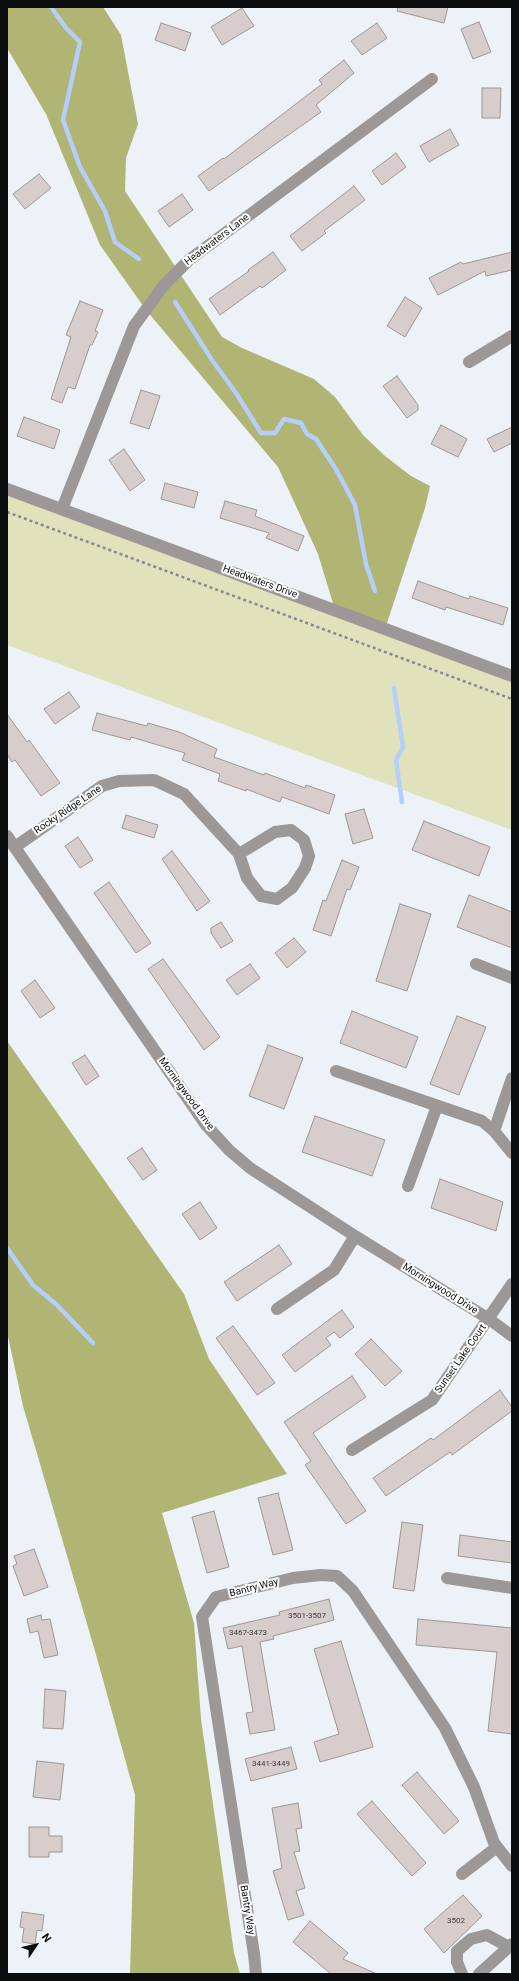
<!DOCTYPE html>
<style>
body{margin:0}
#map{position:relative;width:519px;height:1981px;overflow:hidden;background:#edf1f8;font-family:Roboto,sans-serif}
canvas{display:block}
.frame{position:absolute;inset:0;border:8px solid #0b0d0f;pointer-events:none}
.north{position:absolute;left:16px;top:1925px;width:40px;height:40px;-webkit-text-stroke:3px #fefefe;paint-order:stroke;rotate:55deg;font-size:11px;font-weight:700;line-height:16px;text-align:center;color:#0b0d0f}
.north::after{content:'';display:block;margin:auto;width:14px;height:18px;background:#0b0d0f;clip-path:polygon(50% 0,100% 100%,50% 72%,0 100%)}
</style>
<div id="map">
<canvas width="519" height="1981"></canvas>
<div class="frame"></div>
<div class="north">N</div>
</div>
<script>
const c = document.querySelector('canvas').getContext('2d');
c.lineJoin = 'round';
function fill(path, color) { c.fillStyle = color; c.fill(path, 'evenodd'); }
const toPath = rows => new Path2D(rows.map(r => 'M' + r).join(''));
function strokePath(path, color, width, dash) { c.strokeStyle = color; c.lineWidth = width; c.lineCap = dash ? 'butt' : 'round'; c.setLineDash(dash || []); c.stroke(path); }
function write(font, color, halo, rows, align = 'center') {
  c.font = font + ' Roboto,sans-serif'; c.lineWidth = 4; c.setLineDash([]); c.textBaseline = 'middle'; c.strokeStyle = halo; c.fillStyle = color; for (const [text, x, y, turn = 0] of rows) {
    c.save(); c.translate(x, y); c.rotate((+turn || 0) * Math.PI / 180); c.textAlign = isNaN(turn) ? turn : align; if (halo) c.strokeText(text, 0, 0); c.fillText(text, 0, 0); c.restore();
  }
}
fill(toPath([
 [7,489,512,676,512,830,7,645]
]), '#dfe2bb');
fill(toPath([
 [7,7,103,7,121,35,138,124,126,158,125,191,222,337,242,348,314,379,335,397,363,435,385,456,411,476,430,486,425,508,385,629,335,610,318,554,278,467,146,310,100,245,46,114,7,48],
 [7,1041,184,1294,209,1359,287,1474,162,1513,194,1623,201,1719,234,1953,240,1974,130,1974,135,1795,95,1651,23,1406,7,1332]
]), '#b0b573');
strokePath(toPath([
 [51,7,66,28,80,42,63,120,80,167,105,211,115,242,139,259],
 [175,302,212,360,236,393,261,433,275,433,284,419,301,423,307,434,316,439,337,471,355,505,366,564,375,591],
 [394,688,403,747,396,760,402,802],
 [7,1248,33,1285,57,1305,93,1343]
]), '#b6cefc', 4.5);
const building = toPath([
 [398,7,448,7,444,23,397,11,398,7],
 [242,8,254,26,222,45,211,27,242,8],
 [479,22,491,52,473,59,461,29,479,22],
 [161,23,191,33,185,51,155,40,161,23],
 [377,23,387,38,362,55,351,41,377,23],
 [344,60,354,73,316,105,321,112,209,191,198,176,223,158,224,159,322,84,319,80,344,60],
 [482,88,501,88,500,118,482,118,482,88],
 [450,129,459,145,429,162,420,146,450,129],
 [396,153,406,167,382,185,372,171,396,153],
 [39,174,51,188,25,209,13,194,39,174],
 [354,186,365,200,324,231,326,233,302,251,290,236,354,186],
 [182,194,193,210,169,227,158,211,182,194],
 [273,252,286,270,262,288,260,286,220,315,209,299,249,271,248,270,273,252],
 [512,252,512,270,486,276,485,271,438,295,429,278,461,262,463,264,512,252],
 [405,297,422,308,405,337,387,326,405,297],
 [80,301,103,310,95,331,98,332,92,345,90,345,75,389,68,387,62,403,51,399,71,337,66,335,80,301],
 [397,376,418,405,418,410,407,418,383,386,397,376],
 [141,390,160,396,149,429,130,423,141,390],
 [24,417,60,430,54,449,17,436,24,417],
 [441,425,467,439,458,457,431,444,441,425],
 [512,427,512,443,494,452,487,439,512,427],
 [124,449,145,480,130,491,109,460,124,449],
 [165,483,198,492,194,508,161,499,165,483],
 [225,501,257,510,255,516,304,536,298,551,266,538,269,533,220,518,225,501],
 [418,581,469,599,470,596,508,608,503,625,446,607,445,610,412,598,418,581],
 [69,692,80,707,55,724,44,709,69,692],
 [97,713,147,726,148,723,179,732,217,749,214,757,264,775,265,773,305,788,306,785,335,795,329,814,282,797,280,802,246,789,246,791,218,781,220,774,182,760,185,753,131,737,130,740,92,730,97,713],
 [7,714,27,742,29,740,60,783,41,796,15,760,12,762,7,754,7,714],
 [364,809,373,838,353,844,345,814,364,809],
 [126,815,158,825,154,838,122,828,126,815],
 [424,821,490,847,479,876,412,850,424,821],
 [78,837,93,860,80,868,65,846,78,837],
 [172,851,210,901,197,911,162,859,172,851],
 [342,860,359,867,350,890,347,889,331,936,313,930,323,900,326,901,342,860],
 [109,882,151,943,136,953,94,893,109,882],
 [469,895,512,912,512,948,457,927,469,895],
 [400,904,431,914,407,991,376,981,400,904],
 [221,922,233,941,221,948,211,933,211,928,221,922],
 [294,938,306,952,287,968,275,953,294,938],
 [163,959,220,1037,204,1050,148,969,163,959],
 [250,964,260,978,237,995,226,980,250,964],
 [35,980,55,1008,40,1018,21,991,35,980],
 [352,1011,418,1037,406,1068,340,1043,352,1011],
 [457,1016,486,1027,459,1095,430,1084,457,1016],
 [268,1045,303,1058,284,1109,249,1096,268,1045],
 [85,1055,99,1076,86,1085,72,1063,85,1055],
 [315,1116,385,1140,372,1176,302,1152,315,1116],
 [142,1148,157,1170,143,1180,127,1158,142,1148],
 [440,1179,503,1202,496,1231,431,1208,440,1179],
 [200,1202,217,1228,200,1240,182,1214,200,1202],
 [279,1245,292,1264,237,1301,224,1282,279,1245],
 [342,1310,354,1327,340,1338,334,1332,326,1338,331,1345,295,1372,282,1355,342,1310],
 [233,1326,275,1383,257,1395,216,1338,233,1326],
 [371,1339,402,1371,385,1386,355,1354,371,1339],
 [352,1376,366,1397,313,1433,366,1511,346,1524,305,1465,311,1461,284,1422,352,1376],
 [500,1390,512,1407,512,1411,452,1455,450,1452,386,1496,373,1478,431,1438,433,1440,500,1390],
 [278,1493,293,1550,273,1555,258,1498,278,1493],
 [214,1511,229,1567,207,1573,192,1517,214,1511],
 [402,1522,423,1525,414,1591,393,1588,402,1522],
 [460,1535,512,1542,512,1563,458,1556,460,1535],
 [34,1549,48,1587,24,1596,13,1566,17,1564,14,1556,34,1549],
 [329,1599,334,1620,273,1636,274,1639,260,1642,275,1730,250,1734,246,1713,253,1712,242,1646,228,1649,223,1628,280,1615,279,1612,329,1599],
 [41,1615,42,1620,50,1619,58,1655,44,1658,38,1631,30,1633,27,1619,41,1615],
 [418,1619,512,1628,512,1734,488,1731,497,1652,416,1645,418,1619],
 [341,1641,373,1747,320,1762,314,1742,339,1734,314,1649,341,1641],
 [45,1689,66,1691,63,1729,43,1728,45,1689],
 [291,1747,297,1769,251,1781,245,1759,291,1747],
 [37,1761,64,1764,60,1800,33,1797,37,1761],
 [417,1772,459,1821,444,1834,402,1785,417,1772],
 [372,1801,426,1863,412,1876,357,1814,372,1801],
 [298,1803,302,1828,296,1829,300,1851,294,1852,305,1888,296,1891,304,1915,288,1920,273,1871,282,1868,272,1808,298,1803],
 [29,1827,49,1827,49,1836,62,1836,62,1852,49,1852,49,1857,29,1857,29,1827],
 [463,1895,482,1916,444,1953,424,1929,463,1895],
 [22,1912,44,1915,42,1931,37,1930,35,1944,22,1942,24,1928,20,1927,22,1912],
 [310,1921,348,1953,343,1959,377,1974,331,1974,293,1942,310,1921]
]);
fill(building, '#d7cdcc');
strokePath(building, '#9f9694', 1);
strokePath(toPath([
 [7,512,512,699]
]), '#86898e', 2.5, [3, 3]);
strokePath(toPath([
 [469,362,512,336],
 [7,489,512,676],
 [62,509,134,326,164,285,189,260,432,79],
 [7,836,206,1125,229,1150,250,1168,355,1236,489,1319,512,1336],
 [15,847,102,786,119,781,154,780,184,794,239,854,247,878,261,896,277,899,292,888,305,868,309,856,304,840,291,830,275,832,239,854],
 [476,964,512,978],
 [336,1071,482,1121,494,1131],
 [512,1078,494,1131,512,1153],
 [408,1186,437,1106],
 [277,1309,334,1270,355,1236],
 [352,1450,432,1400,512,1284],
 [447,1578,512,1588],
 [462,1874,497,1847],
 [256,1974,254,1954,202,1617,216,1597,293,1578,321,1575,337,1576,353,1591,445,1728,474,1787,494,1843,512,1866],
 [462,1974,457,1962,457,1951,471,1939,487,1935,509,1947],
 [479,1974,512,1944]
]), '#9c9897', 12);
write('8px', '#3e3d3e', null, [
 ["3501-3507",307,1616],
 ["3467-3473",248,1633],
 ["3441-3449",271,1764],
 ["3502",456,1921]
]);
write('10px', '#0b0d0f', '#fefefe', [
 ["Headwaters Lane",217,240,-37],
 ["Headwaters Drive",260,582,20],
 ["Rocky Ridge Lane",68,810,-34],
 ["Morningwood Drive",186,1094,54],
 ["Morningwood Drive",440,1289,32],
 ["Sunset Lake Court",461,1359,-55],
 ["Bantry Way",254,1588,-14],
 ["Bantry Way",247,1910,81]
]);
</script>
